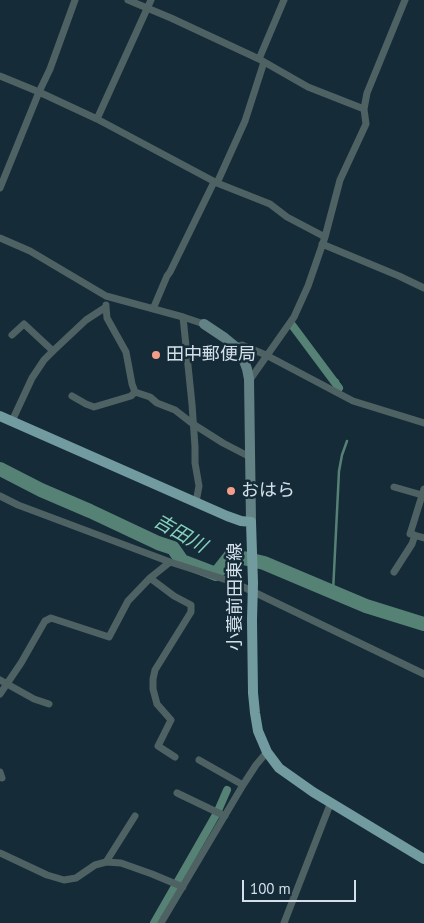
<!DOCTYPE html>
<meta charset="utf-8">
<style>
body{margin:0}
#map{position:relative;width:424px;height:923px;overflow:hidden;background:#152b37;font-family:"PT Sans",sans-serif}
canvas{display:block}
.scale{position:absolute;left:242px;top:880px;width:114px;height:22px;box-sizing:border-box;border:2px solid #d3e0e9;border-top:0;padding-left:6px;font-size:15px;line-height:18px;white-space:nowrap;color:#d3e0e9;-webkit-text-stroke:4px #152b37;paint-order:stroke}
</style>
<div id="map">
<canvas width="424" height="923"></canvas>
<div class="scale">100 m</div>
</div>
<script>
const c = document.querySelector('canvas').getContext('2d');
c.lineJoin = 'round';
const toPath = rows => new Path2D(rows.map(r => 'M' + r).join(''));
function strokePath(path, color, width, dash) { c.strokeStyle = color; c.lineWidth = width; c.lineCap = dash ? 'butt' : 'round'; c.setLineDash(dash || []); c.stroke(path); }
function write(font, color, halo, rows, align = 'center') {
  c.font = font + ' "PT Sans","Noto Sans JP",sans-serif'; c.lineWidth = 5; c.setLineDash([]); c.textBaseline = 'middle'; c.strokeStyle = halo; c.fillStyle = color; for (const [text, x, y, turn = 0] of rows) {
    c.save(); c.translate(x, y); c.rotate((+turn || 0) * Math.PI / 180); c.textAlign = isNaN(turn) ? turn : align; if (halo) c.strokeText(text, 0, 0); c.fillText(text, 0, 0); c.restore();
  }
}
strokePath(toPath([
 [328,373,338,381],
 [333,592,339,471,342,455,347,441]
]), '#568275', 2.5);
strokePath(toPath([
 [292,325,339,388],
 [154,923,217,813,227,790]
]), '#568275', 8);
strokePath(toPath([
 [0,469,41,490,90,511,158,543,173,548,182,561,216,574,231,555,264,563,366,606,424,624]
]), '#568275', 14);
strokePath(toPath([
 [128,0,171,18,259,59,308,87,364,109],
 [259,59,284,0],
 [0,76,39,92,97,119,217,183,270,204,287,217,325,237],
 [97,119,151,0],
 [217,183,245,121,264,62],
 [0,188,39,92,50,69,75,0],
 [0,238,30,251,106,296,183,317,204,324],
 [322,244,399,276,424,288],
 [106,307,107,318,126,352,132,384,135,392,150,397,157,403,175,410,193,424,223,443,250,457],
 [153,309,167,276,170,272,214,182],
 [183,317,192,404,195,447,195,463,199,486,196,502],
 [12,335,24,324,53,351],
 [236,347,242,345,266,355,353,401,424,423],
 [249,381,294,317,308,286,325,237,340,180,366,124,364,109,367,93,405,0],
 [72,396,86,404,94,407,131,396,135,392],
 [12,421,32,378,44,360,53,351,86,320,106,307,106,305],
 [394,487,422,495],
 [424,489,410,534,424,538],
 [0,496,18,505,170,562,233,582,424,674],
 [394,572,412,544,415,535],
 [150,578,174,596,191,605,191,612,155,670,153,679,153,689,157,704,171,720,158,746,175,757],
 [0,680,34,699,49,704],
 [0,694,21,663,45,621,51,618,109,637,128,601,150,578,170,562],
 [199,760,243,785],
 [0,772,2,778],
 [177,793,225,816],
 [0,853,47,875,64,880,76,878,95,865,106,862,121,863,152,874,183,887],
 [106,862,135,816],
 [161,923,243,785,256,765,267,752],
 [284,923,331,802]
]), '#4e6264', 7);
strokePath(toPath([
 [204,324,225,338,236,347,243,358,247,369,249,379,251,522]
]), '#638286', 10);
strokePath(toPath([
 [0,416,227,516,241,521,251,522,253,583,252,620,253,693,255,713,258,731,267,752,279,768,313,792,424,859]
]), '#729b9f', 10);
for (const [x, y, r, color] of [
 [156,355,5,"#f49e8a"],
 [231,491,5,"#f49e8a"]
]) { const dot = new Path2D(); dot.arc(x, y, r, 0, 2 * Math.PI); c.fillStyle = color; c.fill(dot); strokePath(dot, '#152b37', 2); }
write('18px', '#d3e0e9', '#152b37', [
 ["田中郵便局",166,355],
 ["おはら",241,491]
], 'left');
write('18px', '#d3e0e9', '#152b37', [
 ["小蓑前田東線",236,597,-90]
]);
write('italic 19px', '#85d1bb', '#152b37', [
 ["吉田川",180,534,30]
]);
</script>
